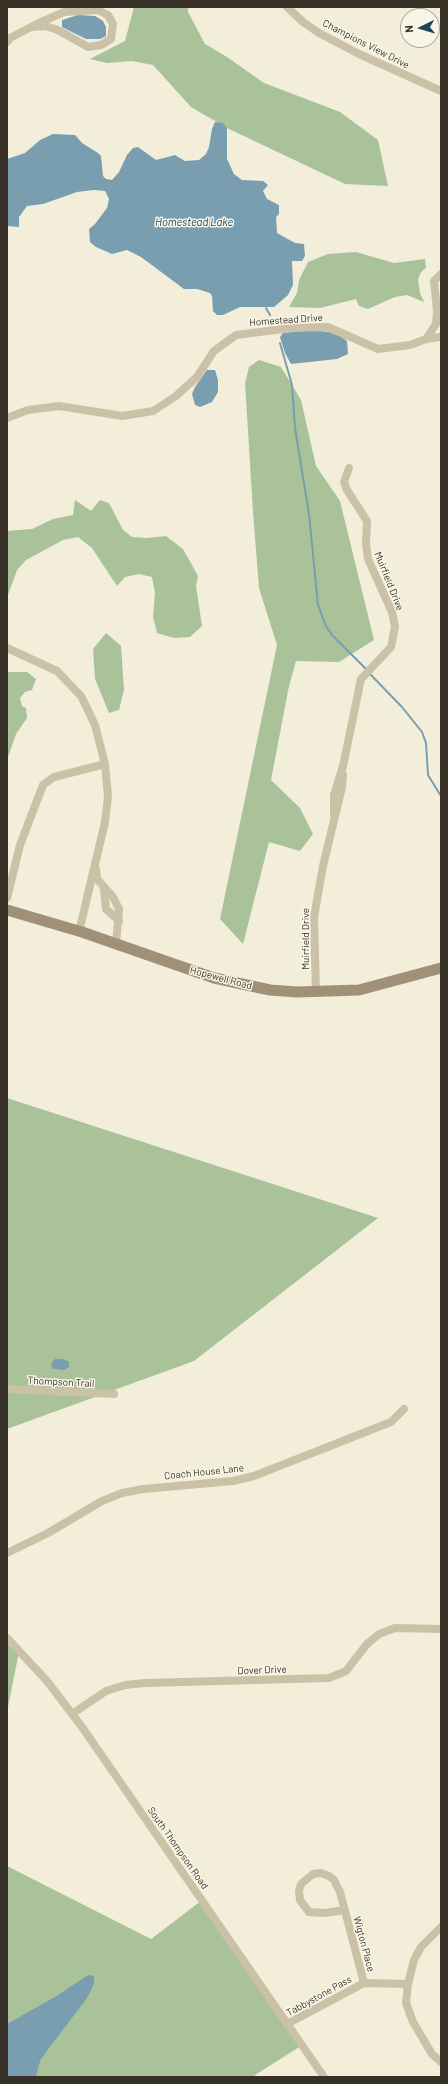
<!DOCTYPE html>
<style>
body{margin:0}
#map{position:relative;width:448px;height:2084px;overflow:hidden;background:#f2eeda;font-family:Barlow,sans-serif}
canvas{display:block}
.frame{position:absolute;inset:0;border:8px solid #373027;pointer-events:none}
.north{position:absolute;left:400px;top:8px;width:40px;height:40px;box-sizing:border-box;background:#faf6e7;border:1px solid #aca79a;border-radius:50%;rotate:265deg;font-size:11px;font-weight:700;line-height:16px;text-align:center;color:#373027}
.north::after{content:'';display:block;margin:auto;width:14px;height:18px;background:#1b4459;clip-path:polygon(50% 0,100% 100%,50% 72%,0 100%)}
</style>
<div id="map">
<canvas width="448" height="2084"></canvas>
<div class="frame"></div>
<div class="north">N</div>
</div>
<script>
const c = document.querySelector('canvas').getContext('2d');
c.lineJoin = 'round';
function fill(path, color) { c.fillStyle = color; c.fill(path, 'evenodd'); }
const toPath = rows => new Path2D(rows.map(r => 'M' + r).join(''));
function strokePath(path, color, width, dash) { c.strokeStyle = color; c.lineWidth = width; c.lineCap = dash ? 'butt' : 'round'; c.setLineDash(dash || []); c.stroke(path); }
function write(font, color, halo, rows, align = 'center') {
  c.font = font + ' Barlow,sans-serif'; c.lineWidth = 3; c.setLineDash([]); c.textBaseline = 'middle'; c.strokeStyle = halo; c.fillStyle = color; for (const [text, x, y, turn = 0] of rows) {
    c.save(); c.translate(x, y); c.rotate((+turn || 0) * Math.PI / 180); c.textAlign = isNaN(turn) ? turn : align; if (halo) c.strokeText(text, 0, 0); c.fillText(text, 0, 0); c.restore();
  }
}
fill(toPath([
 [134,7,188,7,188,12,205,44,227,57,264,83,340,112,378,140,388,186,345,184,227,128,191,107,153,65,132,61,107,63,90,59,125,41],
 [356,252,394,263,425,259,426,268,421,272,418,279,420,293,424,302,407,295,395,297,368,309,359,306,356,299,320,308,289,307,297,293,299,280,308,262,328,254],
 [259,360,281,367,301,400,316,466,340,501,374,640,339,662,296,661,289,686,271,780,300,808,313,834,300,851,269,842,243,944,220,919,277,645,259,588,253,512,245,383,249,367],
 [75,500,91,511,100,500,109,503,123,530,132,537,147,538,166,536,183,549,198,576,196,586,202,626,190,637,174,638,157,633,153,617,155,593,152,577,139,574,125,577,117,586,92,548,78,537,63,540,26,560,17,570,7,598,7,531,32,529,53,519,73,515],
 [106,633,121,646,124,690,119,710,109,713,95,679,93,649],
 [7,672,27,672,36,679,32,690,25,692,20,698,22,706,26,708,27,718,16,734,7,760],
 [7,1098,378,1218,194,1361,7,1429],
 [7,1641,19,1652,7,1712],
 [7,1866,151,1939,201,1901,304,2044,252,2077,7,2077]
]), '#a9c29a');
fill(toPath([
 [78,15,95,16,103,21,106,27,106,36,100,39,86,39,62,27,62,20],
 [215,122,223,123,227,128,227,159,234,174,242,180,263,181,268,185,263,191,267,199,279,205,279,214,276,217,277,233,295,243,304,244,305,256,302,261,292,261,293,285,288,295,274,307,240,307,223,315,217,315,213,311,212,296,210,293,197,289,184,289,141,257,127,250,112,254,96,247,90,242,89,229,95,224,107,208,109,199,105,191,94,190,77,192,43,204,27,206,19,217,19,227,7,226,7,159,25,153,40,140,53,134,75,135,82,143,98,153,101,156,103,176,106,179,112,180,119,172,127,155,133,148,138,147,156,160,175,155,185,161,199,160,206,154,209,147,212,129],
 [312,330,329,332,340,336,347,341,348,354,337,359,291,364,285,353,280,337,283,333],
 [207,370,215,370,218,380,218,392,212,402,200,407,195,405,192,394,195,387],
 [55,1359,63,1359,69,1362,69,1367,64,1370,53,1369,51,1364],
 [88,1975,94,1976,94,1984,87,1998,46,2052,40,2061,36,2077,7,2077,7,2024,55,1997]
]), '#789eb0');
strokePath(toPath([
 [266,308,270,315],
 [280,343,292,385,295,428,309,514,318,605,326,626,332,635,367,670],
 [370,674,402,707,422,732,426,743,428,775,441,796]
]), '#789eb0', 2);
strokePath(toPath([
 [287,7,303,22,319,33,359,54,441,91],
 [7,42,10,38,31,27,39,23,64,12,98,10,108,15,113,24,111,39,101,45,88,47,58,30,45,26,31,27],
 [426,339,436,324,437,311,434,281,441,274],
 [7,418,28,410,59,406,122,416,153,411,176,396,197,377,214,351,236,335,291,328,328,327,378,349,410,345,426,339,441,337],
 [7,648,57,671,81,696,95,725,105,764,108,796,105,822,79,932],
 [334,815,334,795,343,766,361,679,391,647,395,627,392,612,368,559,366,544,367,521,347,490,344,482,349,468],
 [96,869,97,879,113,897,119,909,116,944],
 [104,889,106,909,119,921],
 [7,898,20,845,43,785,54,777,105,764],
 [316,992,314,917,323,866,342,787,343,775],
 [7,1389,114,1394],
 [7,1553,48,1533,102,1501,122,1493,143,1489,233,1481,254,1476,391,1422,404,1409],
 [7,1638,47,1681,82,1727,324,2077],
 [72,1714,106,1691,125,1685,145,1683,329,1678,346,1671,367,1644,379,1634,395,1628,441,1629],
 [344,1910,325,1913,309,1912,300,1900,299,1891,301,1884,313,1874,321,1873,329,1876,334,1880,340,1892,364,1983],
 [441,1927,421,1947,414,1960,408,1984,406,2003,413,2022,432,2054,441,2062],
 [287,2024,364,1983,408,1984]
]), '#cbc1a6', 8);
strokePath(toPath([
 [7,910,82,932,214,978,270,990,297,992,359,990,441,968]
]), '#9f9077', 11);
write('10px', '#373027', '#faf6e7', [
 ["Champions View Drive",366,44,27],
 ["Homestead Drive",286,320,-4],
 ["Muirfield Drive",389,581,68],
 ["Muirfield Drive",306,939,-90],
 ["Hopewell Road",221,978,15],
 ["Thompson Trail",61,1382,3],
 ["Coach House Lane",204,1472,-6],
 ["Dover Drive",262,1670,-2],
 ["South Thompson Road",178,1848,55],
 ["Wigton Place",364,1944,75],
 ["Tabbystone Pass",319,1996,-29]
]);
write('italic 11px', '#1b4459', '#faf6e7', [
 ["Homestead Lake",194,222]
]);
</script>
